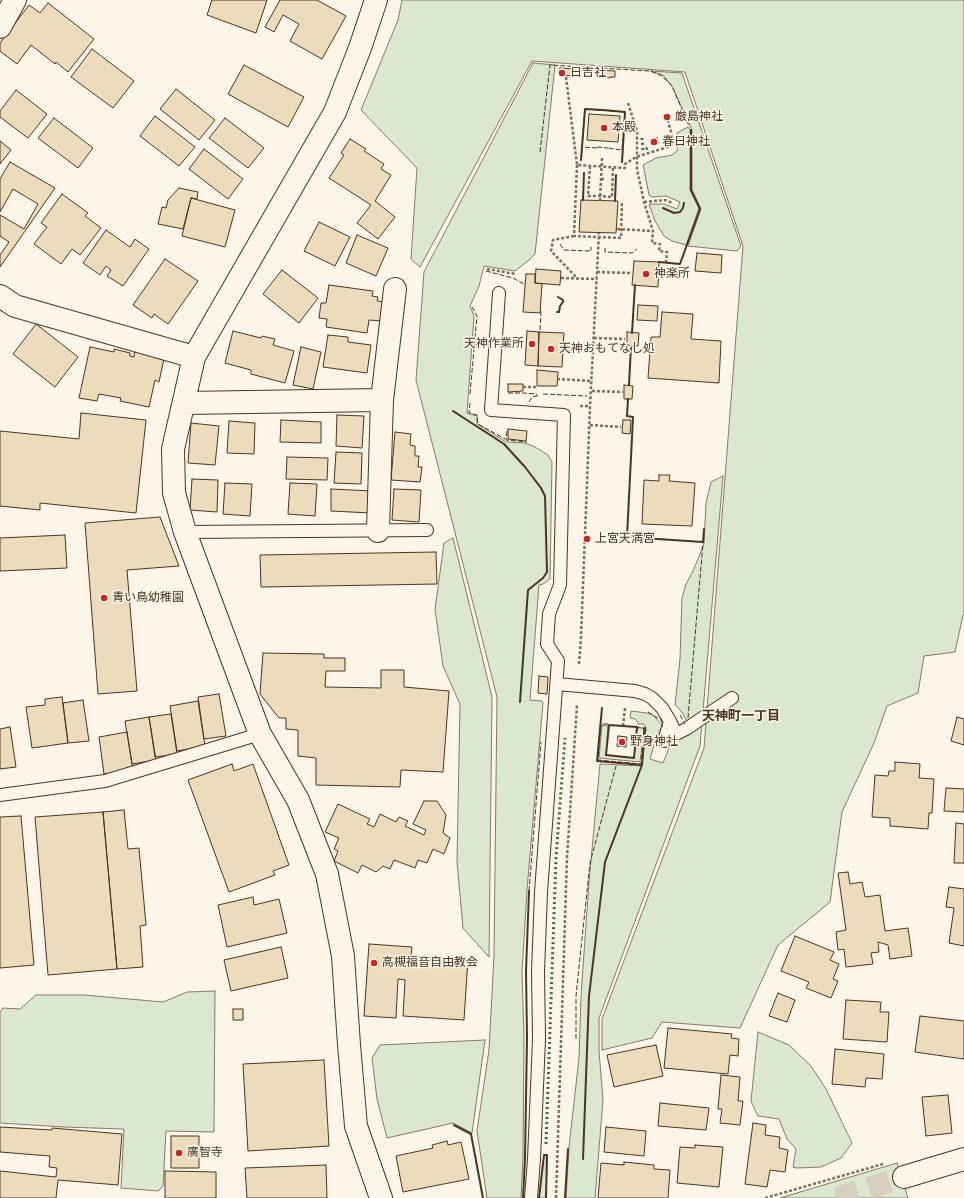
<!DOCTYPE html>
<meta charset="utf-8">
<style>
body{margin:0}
canvas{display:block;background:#fbf6e9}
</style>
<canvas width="964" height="1198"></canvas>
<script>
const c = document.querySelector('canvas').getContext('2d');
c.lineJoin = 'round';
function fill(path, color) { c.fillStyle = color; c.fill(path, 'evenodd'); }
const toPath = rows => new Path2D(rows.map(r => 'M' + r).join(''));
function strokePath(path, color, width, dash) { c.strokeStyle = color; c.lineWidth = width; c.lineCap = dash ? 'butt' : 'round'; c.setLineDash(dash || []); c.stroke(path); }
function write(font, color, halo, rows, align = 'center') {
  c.font = font + ' Signika,"Noto Sans JP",sans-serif'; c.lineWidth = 3; c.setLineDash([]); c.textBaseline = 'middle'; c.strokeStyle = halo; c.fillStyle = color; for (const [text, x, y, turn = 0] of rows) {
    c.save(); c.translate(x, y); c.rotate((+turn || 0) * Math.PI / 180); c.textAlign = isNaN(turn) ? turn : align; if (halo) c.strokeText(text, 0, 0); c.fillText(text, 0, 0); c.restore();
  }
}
const green = toPath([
 [402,0,964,0,964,614,963,615,955,652,924,656,918,693,887,706,874,743,842,812,830,902,778,945,740,1028,662,1022,652,1038,602,1050,602,1019,704,748,743,246,685,72,532,61,420,267,411,259,417,168,361,110,398,20,402,0],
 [533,63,555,65,535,254,529,260,515,271,484,266,479,286,470,306,474,316,467,413,477,416,477,424,506,442,525,443,535,447,548,455,552,462,550,579,543,584,539,585,530,700,542,701,543,703,527,890,522,972,524,1038,523,1159,521,1198,487,1198,477,1131,489,1050,494,956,497,697,416,380,424,272,533,63],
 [651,71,682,73,741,246,737,251,688,246,701,209,692,190,692,130,672,86,663,75,651,71],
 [688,127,690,130,690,190,699,208,686,245,672,241,664,236,655,221,649,204,664,204,677,209,680,202,666,196,652,197,649,195,643,165,656,158,672,155,677,151,679,139,677,133,688,127],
 [723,476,700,746,599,1018,599,1051,603,1100,595,1198,566,1198,569,1147,579,1058,581,996,589,881,600,764,642,766,646,728,644,724,638,724,637,721,635,719,630,718,631,711,647,713,654,716,662,725,658,737,656,738,650,759,663,763,671,743,690,734,687,722,682,712,675,705,680,659,682,598,686,584,693,571,704,544,706,503,711,482,723,476],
 [453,538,492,697,489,957,463,928,457,862,460,704,443,666,435,609,444,543,453,538],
 [602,725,608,726,606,755,634,758,637,728,644,728,640,762,599,758,602,725],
 [215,991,214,1132,166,1131,163,1186,158,1191,121,1188,124,1129,64,1127,0,1123,0,1012,3,1008,20,1009,36,995,84,995,163,1002,187,992,215,991],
 [758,1032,789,1045,811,1066,826,1089,852,1143,841,1158,821,1167,796,1168,793,1167,796,1149,787,1139,779,1119,758,1116,751,1101,758,1032],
 [485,1040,472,1133,453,1123,387,1138,377,1099,372,1058,380,1045,485,1040],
 [544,1155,547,1155,546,1198,539,1198,544,1155],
 [897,1163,908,1198,780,1198,897,1163]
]);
fill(green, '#dce7d0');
strokePath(green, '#887966', 1);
const building = toPath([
 [212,0,267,0,256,33,207,15,212,0],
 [280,0,317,0,346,16,322,59,290,41,299,24,283,15,274,32,265,27,280,0],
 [48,3,94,39,68,72,56,62,55,64,31,45,17,64,0,51,0,43,29,5,40,13,48,3],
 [92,49,134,81,113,108,71,77,92,49],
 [244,65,304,97,288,127,228,94,244,65],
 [560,68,574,69,574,76,559,75,560,68],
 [599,70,615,71,615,77,610,77,610,78,599,76,599,70],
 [176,89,215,120,199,140,160,109,176,89],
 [16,90,47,114,28,138,0,117,0,111,16,90],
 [589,114,620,116,618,142,587,140,589,114],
 [669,114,670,119,665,120,663,115,669,114],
 [155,116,195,147,179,166,140,136,155,116],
 [54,118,93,148,78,168,38,138,54,118],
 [225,118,264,148,248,168,209,138,225,118],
 [657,138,658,144,651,145,650,140,657,138],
 [350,139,366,149,364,151,384,164,381,169,391,175,375,201,395,217,378,239,357,223,371,205,329,178,344,155,341,153,350,139],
 [0,141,11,150,0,164,0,141],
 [204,149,243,179,228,199,189,169,204,149],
 [10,162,55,188,0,267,0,255,9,242,0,236,0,215,24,229,38,204,13,189,0,212,0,179,10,162],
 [179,188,198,192,197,199,191,198,183,229,158,224,162,207,166,208,168,200,179,188],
 [62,194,88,213,85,216,101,228,80,255,72,249,61,264,34,244,47,227,41,223,62,194],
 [191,198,235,210,225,247,182,236,191,198],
 [581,200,618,201,616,233,579,232,581,200],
 [319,222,350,237,335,266,304,251,319,222],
 [106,230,130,247,135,239,149,249,123,286,107,276,111,270,106,266,100,275,83,263,106,230],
 [357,235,388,248,376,276,346,263,357,235],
 [697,253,722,255,721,273,695,271,697,253],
 [165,259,198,281,168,324,154,314,152,318,133,305,165,259],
 [634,261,659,262,658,287,632,285,634,261],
 [536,269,561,271,560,285,535,283,536,269],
 [282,270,318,298,299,323,263,294,282,270],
 [526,274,535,274,535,283,542,284,540,313,523,312,526,274],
 [329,285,373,291,372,296,378,297,377,301,384,302,382,321,369,320,367,333,326,327,327,319,319,318,321,303,326,303,329,285],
 [638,305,658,306,657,321,637,320,638,305],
 [662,312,693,314,691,339,721,341,719,383,648,378,651,337,660,337,662,312],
 [36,324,78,357,55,387,13,354,36,324],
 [233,331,261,338,262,336,275,339,273,345,294,351,285,383,251,374,251,370,225,363,233,331],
 [527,331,539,332,538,366,525,365,527,331],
 [539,332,564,333,562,367,538,366,539,332],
 [627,332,639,333,638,346,627,346,627,332],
 [328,335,348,337,348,342,371,345,367,373,323,367,328,335],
 [90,347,114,352,114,349,130,353,130,356,134,357,135,348,165,354,159,382,155,380,149,407,120,401,121,398,99,394,97,401,79,398,90,347],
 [301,347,321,352,313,389,293,385,301,347],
 [537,370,558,372,557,386,537,386,537,370],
 [508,384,523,384,523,391,508,392,508,384],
 [624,385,633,386,632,399,624,399,624,385],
 [81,413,146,420,136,513,40,503,40,510,0,506,0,431,79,439,81,413],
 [337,415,364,416,362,448,336,446,337,415],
 [281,420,321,422,321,443,280,442,281,420],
 [623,420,631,420,630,434,622,433,623,420],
 [229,421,255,423,254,454,227,453,229,421],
 [191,423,219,426,215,465,188,463,191,423],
 [508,429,527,431,526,441,508,439,508,429],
 [395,432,411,434,410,445,415,446,415,456,419,456,418,467,422,467,420,482,391,480,395,432],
 [336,452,362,453,361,484,334,483,336,452],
 [287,457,328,458,327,480,286,479,287,457],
 [659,475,670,475,669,481,695,483,692,526,642,524,644,480,659,481,659,475],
 [192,479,218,480,217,512,190,510,192,479],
 [225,483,252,484,250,516,223,514,225,483],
 [290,483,317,484,315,516,288,514,290,483],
 [331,489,372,491,371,513,331,511,331,489],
 [394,489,421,490,419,522,392,520,394,489],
 [160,517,179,566,127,570,137,691,98,694,85,523,160,517],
 [65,535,67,568,0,571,0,538,65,535],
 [436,552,437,584,261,587,260,555,436,552],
 [263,653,324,654,324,658,345,658,345,671,326,671,325,687,381,688,381,670,404,670,404,687,449,691,443,772,401,770,400,787,316,785,316,758,298,756,298,730,286,729,286,718,279,718,260,694,263,653],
 [539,676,548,677,547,694,538,693,539,676],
 [219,694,226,736,204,739,198,697,219,694],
 [62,697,68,743,32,748,26,707,45,705,45,699,62,697],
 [83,700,89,741,68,743,63,703,83,700],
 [198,701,205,746,177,751,170,706,198,701],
 [171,714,177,754,155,757,149,717,171,714],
 [149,717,156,760,132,764,125,721,149,717],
 [957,717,964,719,964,745,951,741,957,717],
 [10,727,16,767,0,769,0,729,10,727],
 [127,732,133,770,104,774,99,737,127,732],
 [618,736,627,737,626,747,617,746,618,736],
 [895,762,920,764,919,778,934,779,932,813,929,813,928,829,890,826,890,818,872,817,875,775,888,776,889,771,895,771,895,762],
 [232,764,234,771,253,764,289,865,273,871,275,875,229,892,188,780,232,764],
 [946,788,964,789,964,812,944,811,946,788],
 [424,801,437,801,446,815,443,833,450,838,444,854,433,849,427,863,418,860,415,868,394,860,390,869,383,866,376,872,362,865,358,873,334,861,338,851,334,849,339,838,325,832,338,804,370,819,367,824,374,827,380,814,396,822,399,817,408,821,405,826,424,835,426,830,413,824,424,801],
 [124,810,128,849,139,848,146,925,140,926,143,967,117,969,103,812,124,810],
 [103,812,117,969,48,975,35,817,103,812],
 [21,816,34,965,0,968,0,817,21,816],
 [956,823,964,824,964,863,954,863,956,823],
 [848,872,850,884,862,882,865,897,880,895,885,931,908,928,912,956,890,959,888,945,878,942,879,952,871,953,873,964,846,967,844,949,838,950,836,932,846,930,838,873,848,872],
 [949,887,964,889,964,946,949,943,954,908,946,907,949,887],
 [253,897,254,905,279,899,287,933,227,947,218,905,253,897],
 [795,936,834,952,830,960,839,964,833,979,838,981,831,998,806,988,809,982,781,971,795,936],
 [369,944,412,947,411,956,468,959,464,1020,403,1016,405,980,398,979,396,1018,364,1016,369,944],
 [281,947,288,978,231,991,224,960,281,947],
 [778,993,795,1000,787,1022,769,1016,778,993],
 [846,1000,881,1002,880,1012,889,1012,887,1042,843,1039,846,1000],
 [233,1009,243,1009,243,1020,233,1020,233,1009],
 [920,1016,964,1021,964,1059,915,1052,920,1016],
 [668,1028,732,1034,731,1038,739,1039,738,1056,730,1055,728,1074,664,1068,668,1028],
 [656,1045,663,1076,614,1087,607,1055,656,1045],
 [835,1049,884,1054,882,1079,866,1078,865,1087,832,1084,835,1049],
 [324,1060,329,1146,248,1151,243,1064,324,1060],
 [721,1075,740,1077,738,1101,743,1101,740,1125,720,1123,722,1109,718,1109,721,1075],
 [948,1095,952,1133,926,1136,922,1097,948,1095],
 [660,1103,709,1108,706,1130,658,1126,660,1103],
 [753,1123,766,1125,765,1135,780,1137,779,1148,788,1150,785,1172,770,1170,767,1187,745,1184,753,1123],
 [0,1127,52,1130,52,1128,122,1134,118,1185,58,1180,56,1198,0,1198,0,1171,56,1177,57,1168,49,1167,50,1156,0,1152,0,1127],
 [606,1127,646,1131,644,1156,604,1152,606,1127],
 [171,1136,199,1136,199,1168,171,1168,171,1136],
 [447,1141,448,1145,461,1142,469,1179,403,1192,396,1156,433,1148,432,1145,447,1141],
 [695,1145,723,1147,719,1187,677,1183,680,1147,695,1148,695,1145],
 [624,1162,654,1165,654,1169,670,1170,668,1198,598,1198,601,1163,624,1165,624,1162],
 [326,1165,327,1198,247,1198,245,1168,326,1165],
 [165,1171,216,1172,216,1198,165,1198,165,1171]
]);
fill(building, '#ecdcbc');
strokePath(building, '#4a3520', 1);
strokePath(toPath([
 [837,1198,904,1177]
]), '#d8cfc1', 22, [22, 11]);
const service = toPath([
 [499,293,491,410,564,415,560,585,549,614,547,644,558,661,541,892,538,972,539,1039,534,1159,531,1198],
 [185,532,427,530],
 [557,684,635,691,645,694,652,698,662,708,670,721,664,741],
 [670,721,676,734,686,729,732,698],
 [0,795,105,781,260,734]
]);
const minor = toPath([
 [376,0,360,48,335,112,194,357,173,449,174,493,185,532,260,734,298,800,327,874,343,956,349,1045,356,1126,381,1198],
 [0,27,15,0],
 [0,296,15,306,194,357],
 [382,400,395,289],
 [184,403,382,400,378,531]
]);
const primary = toPath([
 [904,1177,964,1159]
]);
strokePath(service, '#4a3520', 14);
strokePath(minor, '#4a3520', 24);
strokePath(primary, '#4a3520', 24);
strokePath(toPath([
 [566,77,577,165,625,168,625,164,636,157,671,146,673,143,673,139,668,121],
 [628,103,637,131,637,169,644,202,653,231,652,243,660,244,659,251,667,252,666,263],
 [624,130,637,131],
 [577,165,574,236,621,238,622,201],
 [590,166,588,196,600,196,612,197,613,167],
 [601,179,606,179],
 [600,201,602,157],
 [644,202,666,200,672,203],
 [617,229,653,231],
 [574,236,553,240,551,251,577,278],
 [487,269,516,274],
 [597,272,631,273],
 [561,278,597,279],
 [594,338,625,339],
 [564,350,593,351],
 [557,379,592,381],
 [523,387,537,387],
 [592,391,623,392],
 [580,406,590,406],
 [590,425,621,427],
 [579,664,581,637,590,406,599,233],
 [623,726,625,708],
 [556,1198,567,858,577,705],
 [765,1198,883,1164]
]), '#7f6f5c', 2.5, [3, 2]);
strokePath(service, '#fbf6e9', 12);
strokePath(minor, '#fbf6e9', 22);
strokePath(primary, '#fbf6e9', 22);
strokePath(toPath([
 [642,138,643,150,648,148],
 [546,1144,556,858,565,738]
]), '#436837', 3, [2, 3]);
strokePath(toPath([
 [597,147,608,148],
 [597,148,582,147,585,109,625,112,622,150,608,148],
 [540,152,550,65,650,71,662,76,672,86,689,126],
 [560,244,564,250,591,251,591,247],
 [605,248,605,252,632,253,637,249],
 [486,271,513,278,524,284],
 [540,330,541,311],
 [508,393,523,393,537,394],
 [470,394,477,316,472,307],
 [543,394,587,396],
 [529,402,532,397,540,395],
 [470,403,469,413,477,415,478,424,505,439],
 [507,431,506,440,527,442],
 [648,712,661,720,663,724,662,727],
 [680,715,685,724],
 [688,718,703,543],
 [608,724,601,724,598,760,641,764,644,728,637,727],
 [529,891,541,742],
 [576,1039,576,996,590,863,616,766]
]), '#4a3520', 1, [5, 2]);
strokePath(toPath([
 [581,160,585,109,603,110,625,112,622,162],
 [583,200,584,173],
 [615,201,616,175],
 [663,208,674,213,680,212,683,208,684,203],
 [659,262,680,264,700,209,691,190,691,130],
 [557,312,559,312,560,306,563,302,563,300,558,297],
 [632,333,635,285],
 [629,385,631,346],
 [628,399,627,416,633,417,627,537,703,542,704,529],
 [453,411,504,444,525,467,541,488,545,496,547,572,543,578,528,590,520,702],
 [602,708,597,761,642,765,645,728],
 [609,725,637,727,634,758,606,755,609,725],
 [454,1125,471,1134,483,1198],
 [583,1159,589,996,605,862,642,765],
 [523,1198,525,1158,527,1038,526,971,529,891],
 [539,1198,544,1155,547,1155,546,1198],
 [565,1198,568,1149]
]), '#4a3520', 2);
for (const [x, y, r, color] of [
 [562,73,4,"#c62828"],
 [667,117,4,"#c62828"],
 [604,128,4,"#c62828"],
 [654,142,4,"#c62828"],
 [646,274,4,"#c62828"],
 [532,344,4,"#c62828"],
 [551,349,4,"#c62828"],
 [587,539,4,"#c62828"],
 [104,598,4,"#c62828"],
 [622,742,4,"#c62828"],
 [374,963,4,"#c62828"],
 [179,1153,4,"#c62828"]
]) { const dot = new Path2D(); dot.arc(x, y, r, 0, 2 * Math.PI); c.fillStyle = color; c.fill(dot); strokePath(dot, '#fbf6e9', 1.5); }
write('12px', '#4a3520', '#fbf6e9', [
 ["日吉社",570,73],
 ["厳島神社",675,117],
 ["本殿",612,128],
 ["春日神社",662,142],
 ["神楽所",654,274],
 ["天神作業所",524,344,"right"],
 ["天神おもてなし処",559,349],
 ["上宮天満宮",595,539],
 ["青い鳥幼稚園",112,598],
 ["野身神社",630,742],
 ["高槻福音自由教会",382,963],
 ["廣智寺",187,1153]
], 'left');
write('bold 13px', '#4a3520', '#fbf6e9', [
 ["天神町一丁目",741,717]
]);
</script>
